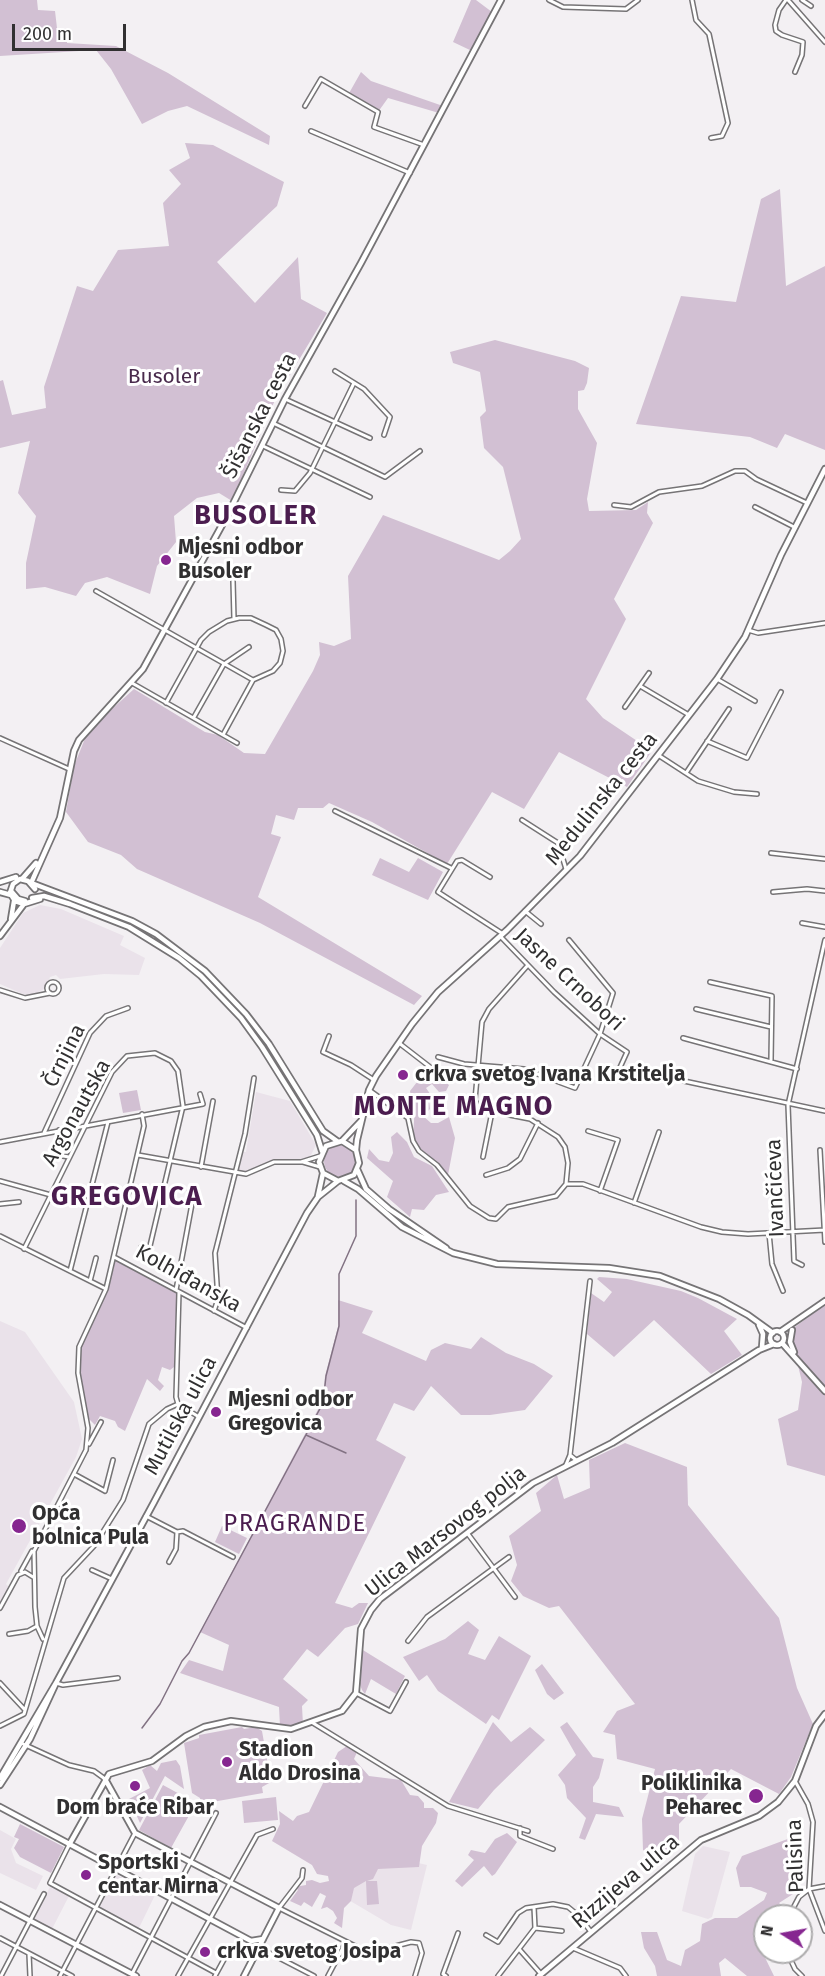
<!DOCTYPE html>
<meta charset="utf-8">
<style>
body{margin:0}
#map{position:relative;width:825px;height:1976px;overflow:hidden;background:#f3f0f3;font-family:"Fira Sans",sans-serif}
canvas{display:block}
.north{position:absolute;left:753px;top:1904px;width:60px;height:60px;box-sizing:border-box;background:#fff;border:2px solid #adacad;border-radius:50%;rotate:281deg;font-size:16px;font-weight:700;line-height:24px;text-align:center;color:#313031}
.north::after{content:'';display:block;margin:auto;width:21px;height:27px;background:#862690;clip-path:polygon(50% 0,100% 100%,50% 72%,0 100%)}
.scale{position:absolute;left:12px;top:24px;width:114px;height:27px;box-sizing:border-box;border:3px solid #313031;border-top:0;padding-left:8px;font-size:18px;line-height:21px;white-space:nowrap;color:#313031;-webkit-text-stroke:4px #fff;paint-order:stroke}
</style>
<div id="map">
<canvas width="825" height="1976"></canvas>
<div class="north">N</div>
<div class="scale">200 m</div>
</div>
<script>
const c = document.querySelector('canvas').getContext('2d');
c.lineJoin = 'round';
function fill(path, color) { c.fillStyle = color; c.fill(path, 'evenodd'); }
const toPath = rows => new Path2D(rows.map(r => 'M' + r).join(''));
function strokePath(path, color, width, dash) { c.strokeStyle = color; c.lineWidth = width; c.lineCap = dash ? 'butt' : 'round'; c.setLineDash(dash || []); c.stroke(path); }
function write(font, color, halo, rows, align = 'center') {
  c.font = font + ' "Fira Sans",sans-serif'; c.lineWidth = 6; c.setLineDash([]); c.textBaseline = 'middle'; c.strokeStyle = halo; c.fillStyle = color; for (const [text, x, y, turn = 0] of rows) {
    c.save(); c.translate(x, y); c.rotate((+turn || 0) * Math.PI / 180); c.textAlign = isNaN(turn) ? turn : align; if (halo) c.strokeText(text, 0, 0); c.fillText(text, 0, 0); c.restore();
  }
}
fill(toPath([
 [40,905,61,909,124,936,120,945,145,958,139,975,104,974,60,979,56,975,50,977,46,988,33,995,23,994,0,984,0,948,23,913],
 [256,1092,290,1101,316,1145,308,1161,273,1162,250,1173,238,1172,243,1152,246,1152],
 [0,1321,25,1332,74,1402,82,1439,76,1457,6,1584,9,1587,0,1603],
 [0,1830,16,1839,11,1849,16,1863,43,1876,36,1890,0,1873],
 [703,1846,730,1852,712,1917,708,1919,682,1911,695,1854],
 [401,1859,427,1865,411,1930,391,1925,347,1899,347,1882],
 [115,1874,155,1895,138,1930,97,1907],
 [50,1887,69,1896,52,1929,33,1919]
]), '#eae2ea');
fill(toPath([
 [0,0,37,0,38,10,55,11,57,28,67,29,67,43,116,46,168,73,270,136,269,145,187,106,168,111,142,124,111,69,96,50,0,56],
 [471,0,476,0,492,12,472,51,453,42],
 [361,72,371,81,443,106,439,113,388,98,378,112,348,95],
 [185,143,213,145,284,182,277,206,217,262,255,303,298,257,301,299,327,313,275,400,232,501,219,493,197,498,174,516,176,542,157,566,150,594,107,577,85,583,76,596,45,587,26,589,26,563,36,516,18,493,30,441,0,448,0,381,3,380,12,415,46,408,44,387,77,286,93,291,118,250,169,246,163,203,181,184,169,170,190,158],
 [780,189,786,286,825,266,825,450,785,434,777,448,750,437,636,424,681,296,736,302,761,199],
 [495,340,575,361,589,368,587,383,584,390,578,391,578,409,597,443,587,499,589,511,636,510,648,502,647,513,653,523,614,599,626,619,586,699,603,718,652,751,627,787,559,752,524,809,492,792,447,864,372,822,329,803,323,808,298,808,294,820,276,815,271,834,281,837,258,897,422,996,414,1005,260,923,137,869,121,855,88,842,66,812,74,766,88,731,134,689,205,732,218,735,244,753,265,754,313,671,320,655,319,642,334,646,351,639,348,576,383,515,499,560,510,551,521,539,503,467,484,448,480,417,486,411,480,372,453,363,450,352],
 [380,858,409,872,418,858,443,872,428,900,372,875],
 [428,1068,449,1085,446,1091,439,1092,432,1084,426,1088,433,1098,429,1100,430,1109,423,1116,431,1123,438,1123,449,1117,455,1138,448,1175,420,1148,413,1139,415,1103,412,1102,410,1091],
 [137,1090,141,1110,123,1113,119,1093],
 [397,1132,407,1142,414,1157,432,1166,449,1192,436,1195,424,1210,412,1209,410,1217,387,1197,393,1181,367,1158,369,1149,379,1160,389,1162,393,1153,391,1137],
 '324 1161a16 16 0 1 1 32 0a16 16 0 1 1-32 0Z',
 [114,1257,176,1290,177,1297,174,1367,170,1370,162,1367,158,1380,164,1386,160,1391,147,1379,125,1431,118,1427,115,1421,100,1416,95,1425,87,1417,78,1373,79,1347,106,1289,114,1268,112,1266],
 [599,1277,627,1279,681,1291,698,1298,737,1319,724,1331,742,1355,711,1374,654,1320,614,1357,587,1334,591,1293,604,1302,612,1292,597,1279],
 [338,1300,373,1311,362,1333,426,1361,431,1350,445,1343,471,1349,481,1337,506,1353,534,1364,553,1376,525,1410,490,1415,461,1415,431,1386,414,1411,394,1403,376,1440,406,1457,335,1603,352,1608,359,1603,368,1603,358,1624,345,1628,318,1657,307,1649,283,1679,308,1700,302,1706,303,1725,280,1726,279,1707,180,1673,189,1660,223,1671,229,1645,200,1632,323,1400,325,1376,338,1327],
 [825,1304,825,1476,787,1465,778,1419,798,1410,802,1382,793,1345,795,1327],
 [625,1443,687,1467,688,1505,779,1618,797,1688,813,1724,791,1777,779,1794,731,1769,679,1824,679,1847,662,1860,643,1850,642,1819,655,1769,617,1759,615,1735,603,1732,617,1711,635,1704,559,1606,549,1608,523,1596,511,1581,517,1565,509,1536,541,1511,536,1493,557,1475,564,1499,590,1488,589,1460],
 [222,1526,247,1538,239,1554,215,1542],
 [468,1621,479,1630,468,1654,485,1660,499,1636,531,1656,499,1720,492,1715,486,1724,438,1691,427,1675,419,1681,403,1657,445,1639],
 [358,1647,405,1676,396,1694,371,1679,365,1694,362,1690,358,1679],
 [542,1664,564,1693,554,1700,547,1694,535,1670],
 [493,1722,511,1742,530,1727,545,1740,494,1790,478,1809,449,1802],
 [567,1722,593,1757,604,1759,599,1778,593,1787,593,1802,619,1807,624,1817,596,1814,585,1840,579,1838,586,1818,567,1798,565,1785,558,1775,576,1755,560,1727],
 [242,1727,244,1729,256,1727,262,1731,271,1782,262,1787,263,1793,201,1804,200,1798,192,1793,184,1743,199,1738,199,1735],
 [347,1746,357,1752,354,1759,369,1776,401,1780,410,1795,418,1796,424,1803,424,1808,433,1808,438,1813,436,1823,422,1846,419,1867,378,1869,373,1879,367,1881,377,1881,379,1904,367,1905,366,1881,354,1888,351,1901,344,1908,342,1928,334,1923,337,1918,333,1911,327,1907,321,1909,326,1896,320,1893,312,1907,304,1902,301,1906,290,1901,298,1890,295,1887,306,1885,306,1881,312,1880,320,1883,329,1881,328,1876,317,1874,312,1865,272,1841,280,1824,279,1811,293,1821,297,1816,309,1812,338,1752],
 [176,1760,180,1766,184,1789,165,1776,140,1823,129,1799,150,1788,142,1770,150,1765,157,1771,161,1763],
 [163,1785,196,1803,171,1848,139,1830],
 [276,1797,278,1820,244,1823,242,1801],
 [20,1824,64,1847,51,1873,20,1857,14,1848,19,1839,14,1837],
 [507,1833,517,1842,495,1874,492,1876,484,1866,462,1887,455,1881,474,1860,468,1855,471,1850,485,1853,495,1839],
 [793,1837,804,1837,801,1880,793,1894,779,1903,785,1910,767,1911,754,1935,774,1976,747,1976,725,1958,719,1963,721,1976,657,1976,655,1966,644,1948,641,1932,657,1932,667,1960,681,1966,685,1950,700,1941,702,1924,715,1918,737,1918,764,1900,767,1893,751,1887,740,1887,736,1868,742,1856]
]), '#d2c0d3');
strokePath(toPath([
 [306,1435,346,1453],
 [142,1728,160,1704,182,1661,189,1653,323,1403,326,1376,339,1326,339,1274,356,1236,356,1200]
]), '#827283', 1.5);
const street = toPath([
 [549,0,563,7,626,9,638,0],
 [692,0,696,20,709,34,728,123,722,136,711,138],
 [786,0,779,10,775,25,776,31,782,35,803,42,802,55,795,72],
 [788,0,825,42],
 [802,0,811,6],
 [305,106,321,79,378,112,374,127,424,145],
 [311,131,410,173],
 [335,371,364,389,390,417,384,435],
 [285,399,370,438],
 [273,423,385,477,420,451],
 [263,446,370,497],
 [281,490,295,491,310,473,354,383],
 [614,505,631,507,659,492,702,486,735,471,745,471,756,479,807,503],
 [755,507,794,527],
 [233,581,234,619],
 [96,591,253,680],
 [748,630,758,633,825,623],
 [717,679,755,701],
 [132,683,237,743],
 [640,686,689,715],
 [166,703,201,640,209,632,227,621,239,618,251,618,266,625,276,630,281,639,283,651,280,663,273,671,253,680,224,733],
 [625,707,649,673],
 [194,717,224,664,249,647],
 [0,738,69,769],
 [707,741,747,758,781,692],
 [658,755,698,781,734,792,757,794],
 [686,773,729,709],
 [335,811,451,868],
 [522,820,558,843,566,869],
 [771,853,825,859],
 [490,877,462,860,457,861,438,892,503,934],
 [773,892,807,889,825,891],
 [525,911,541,924],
 [802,923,825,927],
 [501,937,554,992,600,1034,627,1052,617,1074],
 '47 988a6 6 0 1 1 12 0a6 6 0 1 1-12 0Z',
 [710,982,772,996,771,1060],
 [0,990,25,998,50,993],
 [696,1009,771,1027],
 [329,1036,323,1052,351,1065,374,1080],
 [683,1038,797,1069],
 [399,1043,443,1077],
 [438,1057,464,1064,524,1069,575,1088,600,1034,613,993,569,940],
 [684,1081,825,1111],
 [369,1090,408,1118,413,1141,419,1151,437,1165,470,1206,489,1218,496,1219,508,1207,556,1196,566,1184,568,1163,565,1147,558,1137,530,1119,479,1109,475,1100,482,1022,489,1009,528,965],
 [59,1130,57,1155,69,1157],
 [588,1131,618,1140,600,1191],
 [44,1133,90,1033,106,1016,128,1008],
 [0,1142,203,1104,200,1094],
 [820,1150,825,1242],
 [138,1155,246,1174,274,1162,301,1162,320,1156],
 [483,1157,492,1112],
 [303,1162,320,1167],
 [201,1167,213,1101],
 [486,1175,508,1168,520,1159,538,1123],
 [0,1181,87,1205],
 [566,1184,583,1184,701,1227,722,1232,748,1234,825,1230],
 [634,1203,659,1132],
 [0,1204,19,1202],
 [769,1233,772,1264,783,1291],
 [0,1236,106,1289],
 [24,1249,112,1072,127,1056,155,1053,171,1061,178,1071,183,1106,149,1250,141,1247],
 [114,1257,247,1328],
 [802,1265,794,1261,788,1105,825,940],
 [70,1271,108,1122],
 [90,1281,96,1258],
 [176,1290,194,1193,189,1192],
 [179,1292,176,1397,178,1404,199,1417],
 [214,1311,218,1299,215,1253,245,1134,254,1078],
 [89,1444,101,1422],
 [86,1450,88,1428,78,1373,79,1347,106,1289,144,1126,142,1114],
 [576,1460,570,1455,590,1281],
 [565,1467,570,1455],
 [74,1474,105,1491,113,1460],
 [146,1516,177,1532,176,1549,169,1562],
 [177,1532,183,1531,233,1557],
 [468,1534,515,1597],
 [92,1570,112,1579],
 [21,1571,32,1551],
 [0,1608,18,1575,25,1572,33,1577],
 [9,1634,28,1631,37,1626],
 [43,1639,37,1626,35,1607,34,1551,86,1450],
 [408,1641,427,1617,509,1557],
 [0,1683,25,1710],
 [56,1683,63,1685,118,1678],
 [356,1693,390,1711,406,1682],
 [313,1723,448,1806,528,1831],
 [0,1726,24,1714,64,1578,94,1546,123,1500,149,1424,167,1409,178,1404],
 [21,1743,69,1765,94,1771,105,1779],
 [795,1781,808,1804,813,1822,809,1889,825,1931],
 [520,1828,520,1836,553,1849],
 [69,1845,50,1883,216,1973],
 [303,1870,302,1878,279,1908,369,1953,411,1942,419,1943,422,1953,415,1976],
 [789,1916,799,1897,809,1889,825,1886],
 [535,1928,562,1931],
 [486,1935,498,1942,518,1913,526,1908,553,1904,568,1907,579,1916,591,1932],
 [0,1938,72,1976],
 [260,1948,314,1976],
 [573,1948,620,1968,626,1976],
 [519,1949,541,1974],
 [787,1952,795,1969,802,1976],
 [29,1954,30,1976],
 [132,1974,216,1813],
 [1,1976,44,1894],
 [60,1976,135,1833],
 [178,1976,257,1835,273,1829],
 [215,1976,227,1954],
 [328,1976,346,1942],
 [446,1976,443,1974,458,1933],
 [498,1976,535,1928,534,1907]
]);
const secondary = toPath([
 [22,879,36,863],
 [32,881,60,818,74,751,79,740,143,669,227,516,285,399,361,263,501,0],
 [0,882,16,877],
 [34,884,132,921,156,934,205,971,246,1014,269,1044,323,1131,337,1141],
 [35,889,28,881,20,879,13,884,10,893,15,901,24,904,40,899],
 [11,891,18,899,25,901],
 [0,892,11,895],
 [32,898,44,896,70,904,129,927,179,958,201,976,241,1018,262,1047,317,1135,322,1151],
 [11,919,14,901],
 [0,936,24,904],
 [342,1141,361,1121],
 [356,1150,342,1141,326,1146,319,1162,323,1173,338,1181,354,1175,359,1163,356,1150,357,1140,369,1090,376,1076,412,1024,438,992,507,930,580,856,717,679,745,637,781,555,825,469],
 [357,1169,366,1189,389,1209,446,1248],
 [344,1181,358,1189,402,1227,453,1253,497,1264,609,1268,660,1276,719,1299,748,1315,773,1333],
 [318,1196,323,1173],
 [759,1325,763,1334,762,1347],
 [792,1330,790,1342,794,1352],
 '770 1338a7 7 0 1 1 14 0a7 7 0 1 1-14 0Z',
 [780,1332,825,1301],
 [782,1343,825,1391],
 [0,1778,56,1683,153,1504,307,1213,318,1197,338,1181],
 [105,1779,135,1833,279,1908,244,1976],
 [0,1785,30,1739,56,1683],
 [0,1807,251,1941,263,1939],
 [69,1845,109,1774,152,1761,186,1736,204,1727,231,1721,291,1729,342,1711,356,1693,361,1629,371,1610,380,1599,533,1483,612,1443,759,1350,774,1344],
 [0,1905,136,1976],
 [539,1976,701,1840,759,1816,778,1802,795,1781,816,1726,825,1714]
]);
strokePath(street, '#767476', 6);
strokePath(secondary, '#767476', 8);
strokePath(street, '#fff', 3);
strokePath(secondary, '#fff', 4.5);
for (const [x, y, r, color] of [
 [166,560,6,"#862690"],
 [403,1075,6,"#862690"],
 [216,1412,6,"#862690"],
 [19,1526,8,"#862690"],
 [227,1762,6,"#862690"],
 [135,1786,6,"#862690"],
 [756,1796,8,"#862690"],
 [86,1875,6,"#862690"],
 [205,1952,6,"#862690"]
]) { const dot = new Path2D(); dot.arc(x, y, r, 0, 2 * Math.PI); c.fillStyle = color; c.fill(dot); strokePath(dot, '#fff', 2); }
write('21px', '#492a4c', '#fff', [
 ["Busoler",164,377]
]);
write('21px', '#313031', '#fff', [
 ["Šišanska cesta",260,416,-63],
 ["Medulinska cesta",602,799,-51],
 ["Jasne Crnobori",569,980,43],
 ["Črnjina",65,1056,-63],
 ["Argonautska",77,1113,-61],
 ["Ivančićeva",776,1188,-92],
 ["Kolhiđanska",188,1279,29],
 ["Mutilska ulica",181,1416,-62],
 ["Ulica Marsovog polja",446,1532,-38],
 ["Palisina",796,1856,-92],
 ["Rizzijeva ulica",626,1882,-40]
]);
write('bold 21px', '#313031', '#fff', [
 ["Mjesni odbor",178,548],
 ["Busoler",178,572],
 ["crkva svetog Ivana Krstitelja",415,1075],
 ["Mjesni odbor",228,1400],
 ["Gregovica",228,1424],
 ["Opća",32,1514],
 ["bolnica Pula",32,1538],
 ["Stadion",239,1750],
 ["Aldo Drosina",239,1774],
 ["Poliklinika",742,1784,"right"],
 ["Peharec",742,1808,"right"],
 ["Dom braće Ribar",135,1808,"center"],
 ["Sportski",98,1863],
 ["centar Mirna",98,1887],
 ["crkva svetog Josipa",217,1952]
], 'left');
c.letterSpacing = '1.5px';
write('24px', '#4b1d4f', '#fff', [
 ["PRAGRANDE",295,1524]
]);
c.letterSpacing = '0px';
c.letterSpacing = '1.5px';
write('bold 27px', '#4b1d4f', '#fff', [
 ["BUSOLER",256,516],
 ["MONTE MAGNO",454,1107],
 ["GREGOVICA",127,1197]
]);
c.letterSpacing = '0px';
</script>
